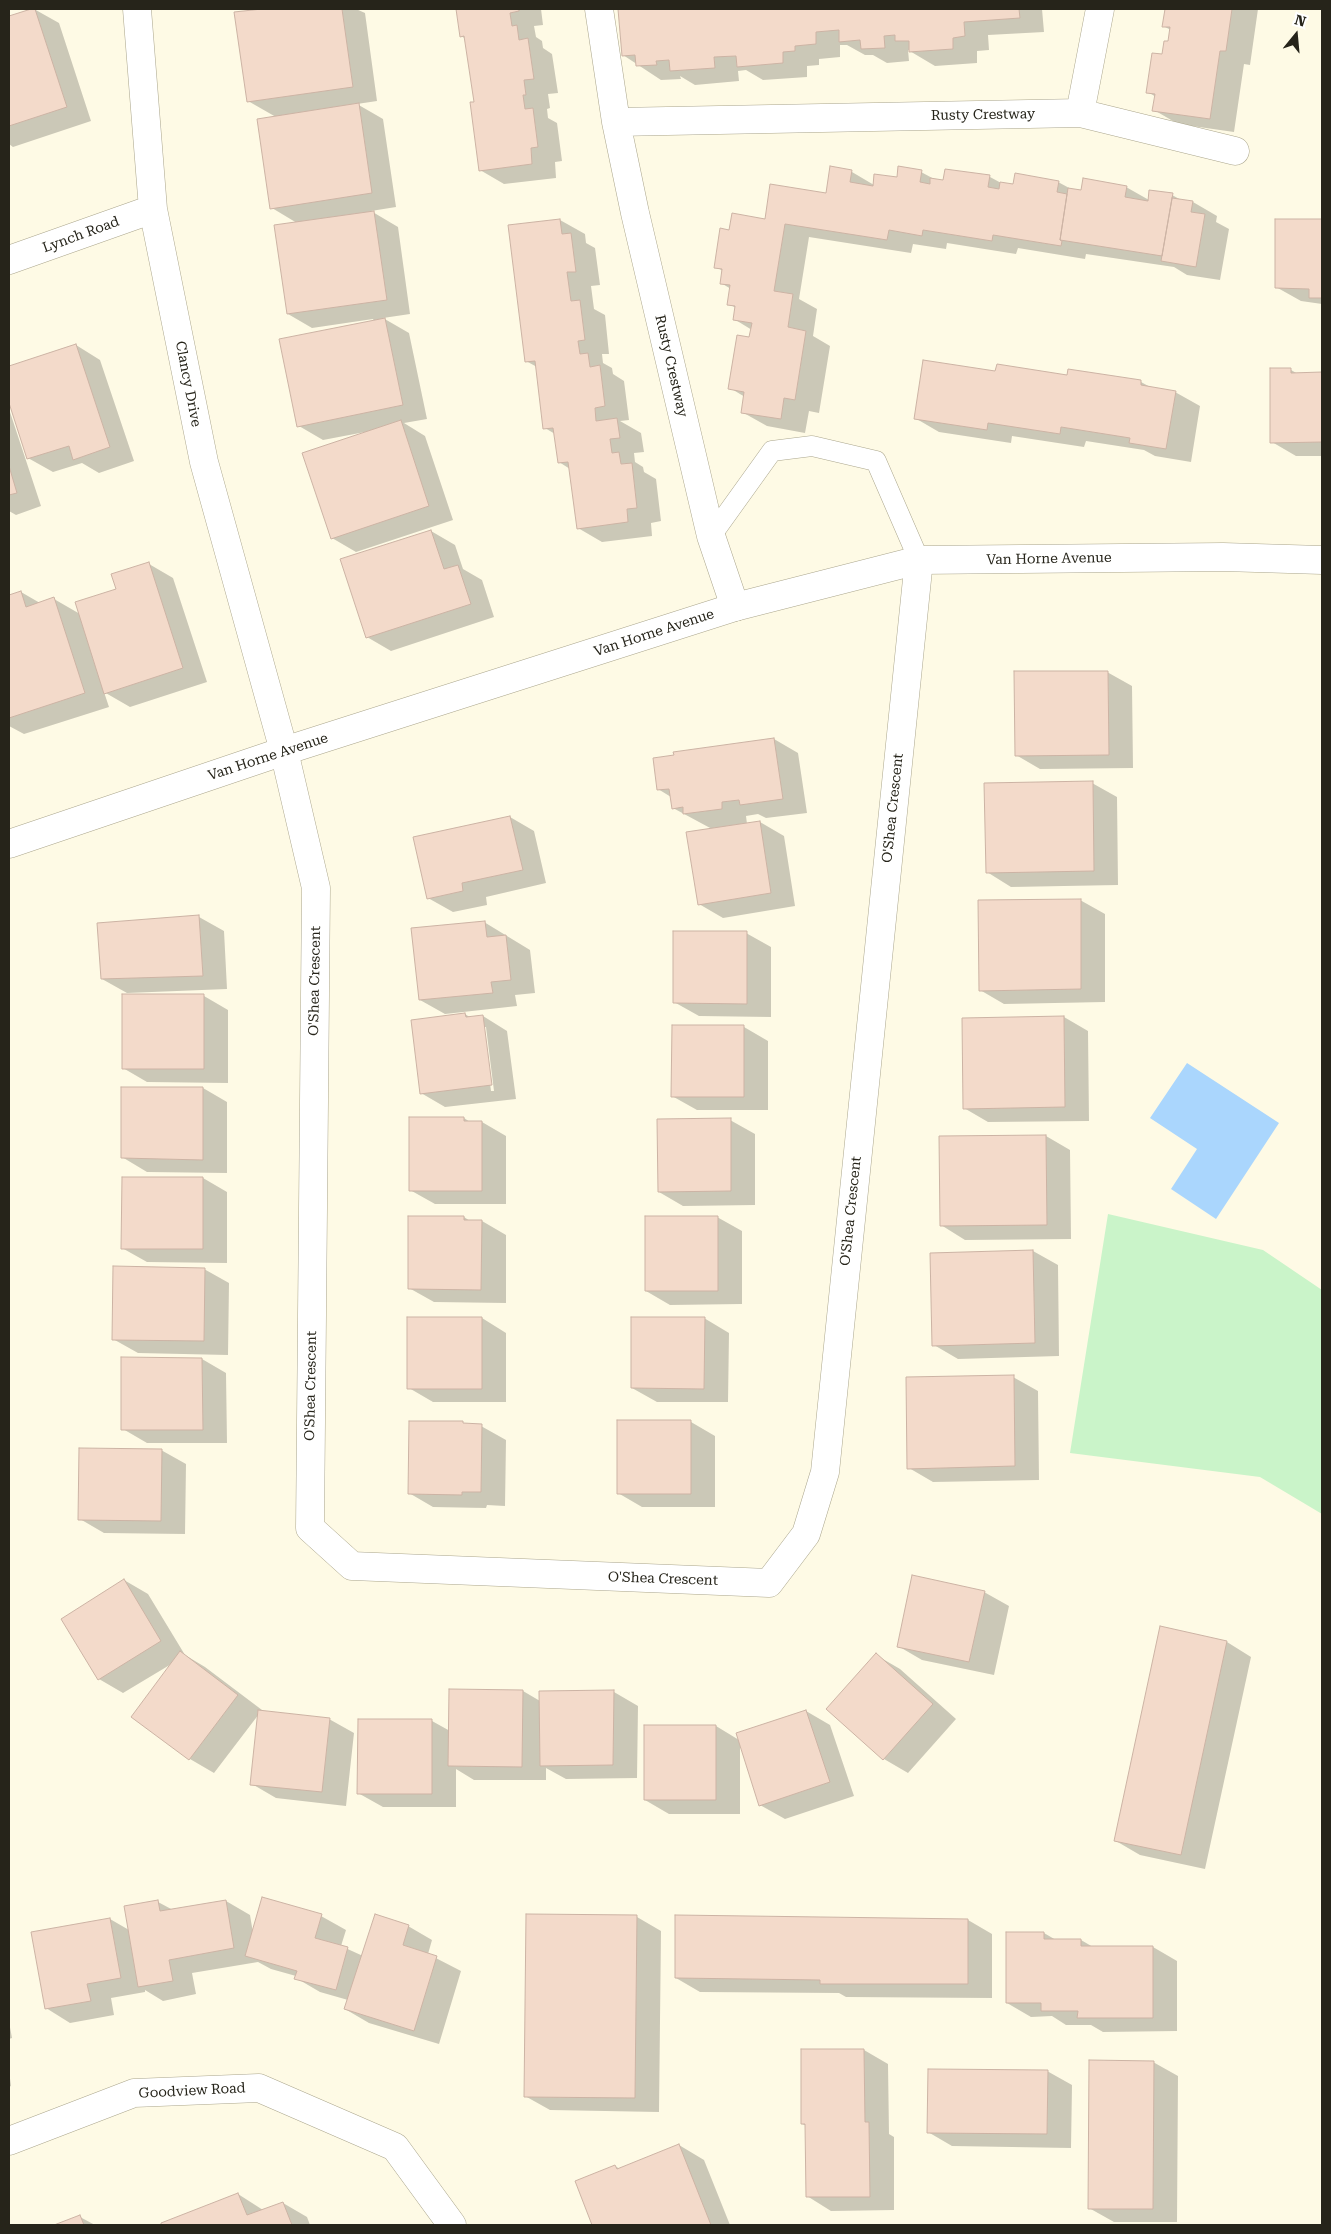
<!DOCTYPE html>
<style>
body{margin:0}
#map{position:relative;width:1331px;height:2234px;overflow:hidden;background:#fefae5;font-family:"Roboto Serif",serif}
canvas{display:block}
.frame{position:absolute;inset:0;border:10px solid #26241a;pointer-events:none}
.north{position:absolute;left:1271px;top:10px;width:50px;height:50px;-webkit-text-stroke:4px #fff;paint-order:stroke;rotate:17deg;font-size:14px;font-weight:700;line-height:20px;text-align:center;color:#26241a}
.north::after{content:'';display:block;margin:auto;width:18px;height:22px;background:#26241a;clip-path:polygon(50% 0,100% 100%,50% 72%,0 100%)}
</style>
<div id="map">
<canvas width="1331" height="2234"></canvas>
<div class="frame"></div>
<div class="north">N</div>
</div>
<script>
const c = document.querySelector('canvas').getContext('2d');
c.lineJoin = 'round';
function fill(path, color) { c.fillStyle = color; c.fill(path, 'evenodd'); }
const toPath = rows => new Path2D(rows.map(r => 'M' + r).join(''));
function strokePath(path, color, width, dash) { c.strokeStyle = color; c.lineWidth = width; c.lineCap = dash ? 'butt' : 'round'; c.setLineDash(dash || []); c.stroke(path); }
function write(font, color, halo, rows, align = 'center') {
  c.font = font + ' "Roboto Serif",serif'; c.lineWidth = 5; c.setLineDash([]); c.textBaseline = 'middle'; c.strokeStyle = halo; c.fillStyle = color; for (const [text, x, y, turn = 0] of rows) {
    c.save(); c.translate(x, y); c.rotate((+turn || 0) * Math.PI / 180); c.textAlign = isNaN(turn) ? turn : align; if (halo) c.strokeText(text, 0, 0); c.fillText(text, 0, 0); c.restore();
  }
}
fill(toPath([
 [1108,1214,1263,1250,1322,1290,1322,1514,1260,1477,1070,1453]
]), '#caf4c9');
fill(toPath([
 [1187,1063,1279,1123,1216,1219,1171,1189,1197,1149,1150,1118]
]), '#aad6fd');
fill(toPath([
 [34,9,59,23,91,121,13,147,9,144,9,17],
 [271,9,356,9,365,13,377,101,357,104,383,119,396,207,371,211,398,227,410,314,383,318,409,333,427,419,404,423,425,436,453,520,356,552,332,538,365,432,323,440,299,426,374,321,373,319,312,328,288,314,297,223,272,208,276,117,248,101,236,14],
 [458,9,541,9,543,25,534,26,536,37,542,41,543,48,552,54,558,93,548,94,550,108,547,109,548,118,557,123,562,161,555,162,556,178,504,184,480,170,475,103,466,39,461,36],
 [619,9,1042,9,1044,32,988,35,989,50,977,51,977,63,935,66,908,50,909,61,887,63,873,55,865,55,847,45,840,45,840,57,819,59,819,65,807,66,807,77,763,80,746,70,738,71,739,81,695,85,680,76,681,79,661,80,623,55],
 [1166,9,1258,9,1250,65,1244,64,1234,132,1178,124,1154,110,1156,97,1148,92,1169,43,1171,30,1163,26],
 [852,172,874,185,921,172,936,180,944,181,990,177,1003,184,1014,186,1058,182,1073,190,1082,191,1126,187,1149,200,1172,195,1183,201,1193,202,1217,216,1216,222,1229,229,1220,280,1187,275,1174,267,1086,254,1085,259,1018,248,1016,254,947,243,946,249,913,244,911,253,809,237,799,299,817,309,813,336,830,346,819,413,809,411,805,433,767,426,742,412,745,397,730,388,752,330,734,319,736,308,729,304,731,289,721,283,723,271,716,267,730,231,766,220,827,194],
 [560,220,585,234,586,243,595,248,600,285,591,286,594,309,605,315,609,354,602,354,603,363,612,368,613,374,624,381,629,420,620,421,641,433,644,452,634,453,635,462,643,467,644,472,656,479,661,521,651,523,652,536,602,542,578,528,570,469,559,462,555,434,545,428,537,367,526,361],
 [1276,220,1322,220,1322,304,1301,301,1276,287],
 [76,345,100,360,134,461,99,473,82,463,53,472,28,458,9,399,9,367],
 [1291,370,1298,374,1322,374,1322,456,1296,456,1272,442],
 [996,372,1141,382,1152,388,1175,392,1200,406,1191,462,1155,456,1144,450,1086,441,1084,447,1012,436,1011,443,939,432,915,418],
 [9,409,41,506,16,515,9,511],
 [431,531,455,545,463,569,482,580,494,617,391,651,367,637],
 [149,564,173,578,207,682,130,707,104,692,109,707,24,734,9,726,9,596,21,592,40,603,54,599,80,614,118,590],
 [1107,672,1132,686,1133,768,1040,769,1016,755],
 [774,739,798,753,807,813,766,818,758,814,746,816,747,824,760,822,784,836,795,906,723,918,699,904,712,829,673,808,671,797,658,789],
 [1092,783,1117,797,1118,885,1011,887,987,872],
 [510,817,534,831,546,883,486,897,487,905,453,912,428,898],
 [1080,900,1105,914,1105,1002,1004,1004,980,990],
 [199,917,224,931,227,989,127,993,102,979,98,924],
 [484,922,530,950,535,993,515,995,517,1006,445,1014,420,1000],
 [746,933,771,947,771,1017,699,1016,674,1002],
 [204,996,228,1010,228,1083,147,1082,123,1068],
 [465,1014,471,1018,483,1016,507,1031,516,1099,445,1107,421,1093],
 [483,1027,486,1027,494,1091,491,1091],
 [1064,1017,1088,1031,1089,1121,988,1122,964,1108],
 [744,1027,768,1041,768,1110,697,1110,672,1096],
 [203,1088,227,1102,227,1173,147,1172,122,1157],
 [464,1118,470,1122,482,1122,506,1136,506,1204,435,1204,410,1190],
 [730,1120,755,1134,755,1205,683,1206,659,1192],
 [1046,1136,1070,1150,1071,1239,965,1240,941,1225],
 [203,1178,227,1192,227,1263,147,1262,122,1248],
 [464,1217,470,1221,482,1221,506,1235,506,1303,434,1302,409,1288],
 [717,1217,742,1231,742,1304,670,1305,646,1291],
 [1033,1251,1058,1265,1059,1356,958,1359,934,1345,931,1254],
 [204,1269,229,1283,228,1355,138,1353,113,1339],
 [482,1318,506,1333,506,1402,433,1402,409,1388],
 [704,1318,729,1333,728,1402,657,1402,632,1388],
 [202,1359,226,1373,227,1443,147,1443,123,1429],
 [1013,1377,1038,1391,1039,1480,933,1482,909,1468],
 [691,1422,715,1436,715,1507,642,1507,618,1493],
 [463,1423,481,1426,506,1440,505,1506,487,1505,486,1508,433,1507,409,1493],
 [161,1450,186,1464,185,1534,104,1533,80,1519],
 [124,1580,148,1594,185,1655,205,1667,262,1710,261,1712,329,1719,354,1733,346,1806,276,1798,252,1784,259,1714,214,1773,190,1759,132,1717,173,1663,123,1693,99,1679],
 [984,1592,1009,1606,994,1675,922,1660,898,1646],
 [1227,1642,1251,1657,1205,1869,1140,1855,1116,1841],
 [876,1655,900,1669,956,1719,908,1773,884,1759],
 [523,1691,540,1701,614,1692,638,1706,637,1778,566,1779,546,1768,546,1780,474,1780,456,1769,456,1807,383,1807,358,1793,432,1721,450,1731],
 [806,1711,830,1725,854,1796,785,1819,760,1805,740,1743,740,1814,669,1814,645,1800,716,1726,739,1740],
 [226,1901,250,1915,253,1933,321,1916,346,1930,341,1946,363,1956,408,1926,432,1940,428,1954,461,1971,439,2044,369,2023,345,2009,348,2000,320,1992,296,1978,296,1976,271,1969,258,1962,192,1973,196,1994,163,2001,145,1990,145,1992,111,1998,114,2015,70,2023,46,2008,110,1919,129,1930,158,1902,173,1910],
 [677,1916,968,1920,992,1934,992,1998,846,1997,839,1993,700,1992,676,1978],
 [637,1917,661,1931,659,2112,550,2110,525,2096],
 [1044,1933,1056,1940,1081,1940,1093,1947,1153,1947,1177,1961,1177,2031,1103,2032,1091,2025,1066,2025,1052,2016,1031,2017,1007,2003],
 [9,2022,12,2038,9,2039],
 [802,2050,864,2050,888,2064,889,2134,894,2137,894,2210,831,2211,807,2196,807,2126,802,2124],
 [1153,2062,1178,2076,1177,2222,1114,2222,1089,2208],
 [9,2071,11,2086,9,2087],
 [1047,2071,1072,2085,1071,2148,952,2146,928,2132],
 [679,2145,704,2160,730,2225,594,2225,577,2182,615,2166,620,2169],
 [238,2194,263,2210,283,2203,307,2217,310,2225,163,2225],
 [80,2217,95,2225,57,2225]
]), '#0003');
const building = toPath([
 [31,9,35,9,67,107,9,126,9,16,31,9],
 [262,9,342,9,353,87,247,102,234,12,262,9],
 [456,9,519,9,519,11,510,13,512,26,517,25,519,40,528,38,534,79,524,80,526,95,523,95,525,109,533,108,538,147,531,148,532,164,479,171,470,102,474,102,464,36,460,37,456,9],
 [618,9,1019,9,1020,18,964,22,965,36,953,38,953,49,909,52,909,41,895,41,895,35,884,36,885,48,861,49,860,40,839,42,839,30,816,32,816,44,795,46,795,51,783,52,783,63,737,67,736,56,714,57,715,68,670,71,669,60,656,61,657,65,636,66,635,55,622,56,618,9],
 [1165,9,1232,9,1226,51,1220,51,1210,119,1152,111,1155,94,1146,93,1152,53,1162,54,1164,41,1168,41,1170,27,1162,27,1165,9],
 [359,103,372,193,270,209,257,119,359,103],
 [830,166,852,170,850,182,873,186,874,174,897,177,898,166,922,170,920,182,930,184,930,178,943,180,945,169,990,175,988,187,999,189,1000,182,1013,184,1015,173,1059,181,1057,192,1067,194,1060,240,1062,241,1061,246,993,235,992,241,923,230,922,236,889,230,887,240,785,224,774,291,793,294,788,327,806,331,795,400,784,398,781,419,741,413,744,392,728,389,737,335,749,337,752,323,733,320,735,306,727,305,730,285,720,284,722,269,714,268,720,228,729,230,732,213,765,219,770,184,826,193,830,166],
 [1083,178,1127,186,1125,197,1148,201,1149,190,1173,193,1162,256,1060,240,1068,188,1081,190,1083,178],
 [1172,198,1193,201,1191,212,1205,214,1196,267,1161,261,1172,198],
 [374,211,387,300,287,314,274,225,374,211],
 [560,219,562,234,571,233,576,272,567,272,571,301,580,300,585,340,578,341,580,354,588,353,590,367,600,365,605,406,595,408,596,421,617,418,620,438,610,439,612,453,619,452,621,464,632,463,637,508,627,509,628,522,577,529,568,462,558,463,553,428,543,429,535,361,525,362,508,225,560,219],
 [1275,219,1322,219,1322,298,1309,298,1309,289,1275,288,1275,219],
 [385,318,403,405,297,427,279,339,385,318],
 [76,344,110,447,73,460,69,446,27,459,9,403,9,366,76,344],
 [923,360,995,371,997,364,1067,375,1068,369,1141,380,1141,385,1176,391,1166,449,1129,443,1130,438,1061,427,1060,434,988,423,987,430,914,419,923,360],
 [1270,368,1291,368,1291,373,1322,372,1322,442,1270,443,1270,368],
 [401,420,429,506,331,539,302,453,401,420],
 [9,466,17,493,9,495,9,466],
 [431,530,444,569,458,565,471,604,366,638,340,559,431,530],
 [149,562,183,668,104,694,75,602,116,589,111,574,149,562],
 [21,591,26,607,54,597,85,693,9,718,9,595,21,591],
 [1014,671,1108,671,1109,755,1015,756,1014,671],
 [774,738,783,799,740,805,739,800,722,802,722,809,683,814,683,807,672,809,669,789,657,790,653,758,674,755,673,752,774,738],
 [1093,781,1094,871,986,873,984,783,1093,781],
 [510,816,523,870,462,883,463,891,427,899,413,837,510,816],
 [760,821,771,893,698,905,686,832,760,821],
 [1081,899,1081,989,979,991,978,900,1081,899],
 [199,915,203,976,101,979,97,923,199,915],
 [485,921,487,937,506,935,511,980,491,982,493,993,419,1000,411,928,485,921],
 [673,931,747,931,747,1004,673,1003,673,931],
 [122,994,204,994,204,1069,122,1069,122,994],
 [465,1013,466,1017,483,1015,492,1085,420,1094,411,1020,465,1013],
 [1064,1016,1065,1107,963,1109,962,1018,1064,1016],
 [672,1025,744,1025,744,1097,671,1097,672,1025],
 [121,1087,203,1087,203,1160,121,1158,121,1087],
 [409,1117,464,1117,464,1121,482,1121,482,1191,409,1191,409,1117],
 [731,1118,731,1191,658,1192,657,1119,731,1118],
 [1046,1135,1047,1225,940,1226,939,1136,1046,1135],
 [122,1177,203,1177,203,1249,121,1249,122,1177],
 [408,1216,464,1216,464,1220,482,1220,481,1290,408,1289,408,1216],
 [645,1216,718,1216,718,1291,645,1291,645,1216],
 [1033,1250,1035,1343,932,1346,930,1253,1033,1250],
 [113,1266,205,1268,204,1341,112,1340,113,1266],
 [407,1317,482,1317,482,1389,407,1389,407,1317],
 [631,1317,705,1317,704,1389,631,1388,631,1317],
 [121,1357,202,1358,203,1430,121,1430,121,1357],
 [1014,1375,1015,1466,907,1469,906,1377,1014,1375],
 [617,1420,691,1420,691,1494,617,1494,617,1420],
 [409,1421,463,1421,463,1423,482,1424,481,1492,462,1492,462,1495,408,1494,409,1421],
 [79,1448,162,1449,161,1521,78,1520,79,1448],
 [912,1575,985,1591,969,1662,897,1647,912,1575],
 [124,1579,161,1641,98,1680,61,1619,124,1579],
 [1160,1626,1227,1641,1181,1855,1114,1841,1160,1626],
 [180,1651,238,1695,189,1760,131,1717,180,1651],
 [876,1653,933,1704,883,1760,826,1709,876,1653],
 [449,1689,523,1690,522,1767,448,1766,449,1689],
 [614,1690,613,1765,540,1766,539,1691,614,1690],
 [258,1710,330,1718,322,1792,250,1785,258,1710],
 [806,1710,830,1782,759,1806,736,1733,806,1710],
 [358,1719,432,1719,432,1794,357,1794,358,1719],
 [644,1725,716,1725,716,1800,644,1800,644,1725],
 [262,1897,322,1914,315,1938,348,1947,336,1990,294,1979,297,1971,245,1956,262,1897],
 [158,1900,160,1911,226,1900,234,1948,169,1960,173,1981,138,1987,124,1906,158,1900],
 [375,1914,409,1925,403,1945,437,1956,414,2031,344,2009,375,1914],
 [526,1914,637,1915,635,2098,524,2097,526,1914],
 [675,1915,968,1919,968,1984,820,1984,820,1980,675,1978,675,1915],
 [110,1918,121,1978,87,1984,91,2001,45,2009,31,1932,110,1918],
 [1006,1932,1044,1932,1044,1939,1081,1939,1081,1946,1153,1946,1153,2018,1077,2018,1078,2011,1041,2011,1041,2003,1006,2003,1006,1932],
 [801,2049,864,2049,865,2122,869,2122,870,2197,806,2197,805,2124,801,2124,801,2049],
 [1089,2060,1154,2061,1153,2209,1088,2209,1089,2060],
 [928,2069,1048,2070,1047,2134,927,2133,928,2069],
 [679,2144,711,2225,592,2225,575,2181,615,2165,617,2169,679,2144],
 [238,2193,247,2215,283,2202,292,2225,161,2225,161,2223,238,2193],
 [80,2215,84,2225,54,2225,80,2215]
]);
fill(building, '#f3daca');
strokePath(building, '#ccb3a4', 1);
const service = toPath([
 [711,536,772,451,812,446,876,461,919,560]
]);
const minor = toPath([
 [137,9,153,209,204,462,284,751,316,888,310,1528,352,1566,769,1583,806,1534,825,1472,919,560],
 [599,9,616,122,635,213,711,536,735,607],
 [1080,113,1235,151],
 [616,122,1080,113,1100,9],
 [9,260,153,209],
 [9,2141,134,2093,259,2088,395,2147,452,2225]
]);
const tertiary = toPath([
 [9,844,284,751,735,607,919,560,1223,557,1322,560]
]);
strokePath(service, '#aba68d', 21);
strokePath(minor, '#aba68d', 29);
strokePath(tertiary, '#aba68d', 29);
strokePath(service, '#fff', 20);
strokePath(minor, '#fff', 28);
strokePath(tertiary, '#fff', 28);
write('14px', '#26241a', '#fff', [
 ["Rusty Crestway",983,115,-1],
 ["Lynch Road",81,235,-20],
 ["Rusty Crestway",671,366,77],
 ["Clancy Drive",188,384,79],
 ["Van Horne Avenue",1049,559,-1],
 ["Van Horne Avenue",654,633,-18],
 ["Van Horne Avenue",268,757,-18],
 ["O'Shea Crescent",893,808,-84],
 ["O'Shea Crescent",315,981,-89],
 ["O'Shea Crescent",851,1211,-84],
 ["O'Shea Crescent",311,1386,-89],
 ["O'Shea Crescent",663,1579,2],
 ["Goodview Road",192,2091,-3]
]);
</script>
